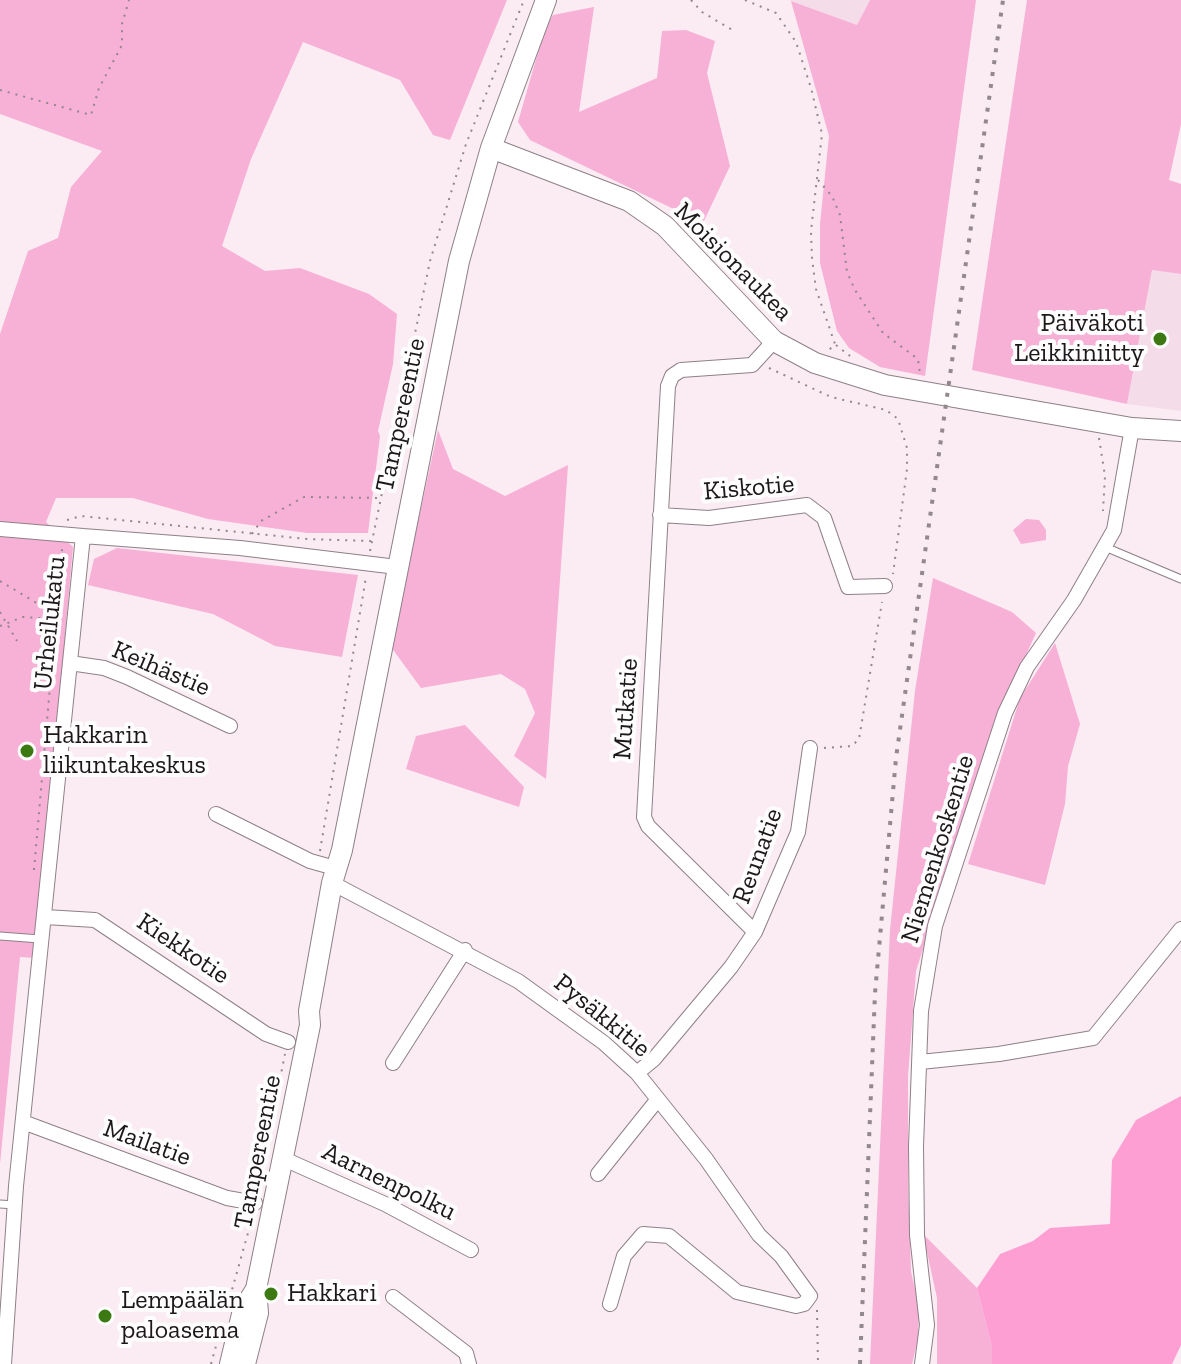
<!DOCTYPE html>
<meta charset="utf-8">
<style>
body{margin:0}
canvas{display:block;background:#fbebf3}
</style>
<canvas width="1181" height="1364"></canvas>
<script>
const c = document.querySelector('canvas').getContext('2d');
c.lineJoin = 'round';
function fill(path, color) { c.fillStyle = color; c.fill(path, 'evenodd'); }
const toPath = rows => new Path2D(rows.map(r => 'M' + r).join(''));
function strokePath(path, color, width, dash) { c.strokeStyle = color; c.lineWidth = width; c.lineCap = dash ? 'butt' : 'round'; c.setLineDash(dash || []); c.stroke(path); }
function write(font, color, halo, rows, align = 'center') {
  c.font = font + ' "Zilla Slab",serif'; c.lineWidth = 8; c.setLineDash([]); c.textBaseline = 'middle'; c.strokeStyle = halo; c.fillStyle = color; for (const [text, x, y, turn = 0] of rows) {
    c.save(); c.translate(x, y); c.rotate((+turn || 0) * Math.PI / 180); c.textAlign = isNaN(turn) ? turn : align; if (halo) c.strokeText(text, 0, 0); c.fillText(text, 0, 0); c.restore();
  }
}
fill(toPath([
 [789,0,870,0,857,25],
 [1152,270,1181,274,1181,411,1127,404]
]), '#f4dde9');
fill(toPath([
 [0,0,507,0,450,140,433,135,400,80,303,42,251,159,222,246,265,271,300,268,369,294,397,314,393,364,378,431,380,436,368,533,307,533,208,519,133,498,56,498,46,522,73,547,36,958,20,957,0,1164,0,334,28,251,58,238,71,187,102,151,0,114],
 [870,0,976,0,925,376,880,367,849,348,837,331,820,263,820,224,829,136,791,1,857,25],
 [1027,0,1181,0,1181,124,1169,180,1181,184,1181,274,1152,270,1127,404,972,370],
 [594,7,579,112,657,78,662,31,686,30,715,41,707,73,730,166,703,223,530,140,518,122,545,28,553,15],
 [438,430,453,469,505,496,568,465,546,779,514,756,535,713,525,689,501,674,421,688,391,647],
 [1026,519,1039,520,1046,530,1046,540,1021,544,1013,530],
 [117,548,358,575,342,657,275,646,213,614,88,585,94,559],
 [933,578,1012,612,1036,633,990,734,916,971,908,1076,908,1186,911,1272,919,1305,918,1339,912,1364,870,1364,890,930,915,691],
 [1055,643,1080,724,1068,766,1065,804,1045,885,968,864,1020,698],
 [465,725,524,787,519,807,406,769,416,736],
 [923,1234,977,1288,992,1347,992,1364,937,1364,937,1298]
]), '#f7b0d6');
fill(toPath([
 [1181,1096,1181,1345,1172,1364,992,1364,992,1347,977,1288,1000,1254,1033,1241,1050,1228,1110,1224,1112,1160,1136,1120]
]), '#fe9fd4');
const lane = toPath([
 [1105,547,1181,579],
 [0,936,40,939],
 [0,1204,15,1205]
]);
const street = toPath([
 [660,515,709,518,807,505,824,518,848,587,885,586],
 [0,529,83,536],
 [70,663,104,668,127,677,230,726],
 [216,814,310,861,335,868],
 [332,883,518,981,604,1043,637,1073,706,1159,759,1235,781,1256,810,1296,804,1304,796,1306,737,1292,669,1236,643,1234,624,1256,610,1304],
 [45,917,95,920,266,1034,288,1042],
 [755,932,798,832,810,748],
 [920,1062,999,1054,1093,1038,1181,929],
 [393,1063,465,950],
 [637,1073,654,1059,731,967,755,932,648,826,644,817,668,386,672,376,681,370,752,365,774,341],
 [23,1122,227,1198,255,1203],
 [284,1159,385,1204,471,1250],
 [598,1174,658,1099],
 [393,1297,466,1353,469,1364],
 [4,1364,16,1186,83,536,240,548,397,567],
 [922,1364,927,1325,917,1235,916,1146,921,1011,935,926,1005,713,1027,667,1074,600,1114,530,1132,428]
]);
const secondary = toPath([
 [491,148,629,201,665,226,774,341,815,363,885,385,1132,428,1181,431],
 [230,1364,243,1310,256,1289],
 [245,1364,258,1313,256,1289,310,1025,309,1011,332,883,342,850,459,261,491,148,546,0]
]);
strokePath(lane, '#8e8087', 9);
strokePath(street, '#8e8087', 16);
strokePath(secondary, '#8e8087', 22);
strokePath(toPath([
 [691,0,702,12,734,31],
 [745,0,776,13,796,42,811,88,822,134,811,231,812,259,816,289,835,344,829,350],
 [0,90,91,115,99,88,122,45,122,24,129,0],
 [818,180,832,196,840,215,847,272,855,290,883,333,918,359,920,374],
 [836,345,850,356],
 [769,368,831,397,886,410,898,419,907,448,907,469,893,574],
 [1099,438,1105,476,1103,511],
 [67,520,81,516,307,539,371,541],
 [252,534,261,521,304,497,381,498],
 [370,551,430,261,466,144,524,0],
 [0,581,40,605,55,608],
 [0,612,17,641],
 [0,626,23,617,54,619],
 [824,748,852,746,859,739,882,602],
 [320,851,366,577],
 [34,870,62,549],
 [258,1189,285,1054],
 [230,1297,253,1215],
 [817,1310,818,1364],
 [211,1364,216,1346]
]), '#92878c', 2, [2, 6]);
strokePath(lane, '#fff', 7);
strokePath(street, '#fff', 14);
strokePath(secondary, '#fff', 20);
strokePath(toPath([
 [860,1364,875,993,896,758,1003,0]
]), '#92888d', 4, [4, 8]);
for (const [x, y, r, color] of [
 [1160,339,8,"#3d7913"],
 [27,751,8,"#3d7913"],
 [271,1294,8,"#3d7913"],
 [105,1316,8,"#3d7913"]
]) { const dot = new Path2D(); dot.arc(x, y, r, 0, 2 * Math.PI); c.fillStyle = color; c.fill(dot); strokePath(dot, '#fdfdfd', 3); }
write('26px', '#1c1719', '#fdfdfd', [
 ["Moisionaukea",733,262,45],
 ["Tampereentie",401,415,-78],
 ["Kiskotie",749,488,-5],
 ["Urheilukatu",50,623,-84],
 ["Keihästie",161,669,23],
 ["Mutkatie",626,709,-86],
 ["Niemenkoskentie",938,849,-73],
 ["Reunatie",758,856,-70],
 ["Kiekkotie",183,949,34],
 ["Pysäkkitie",602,1016,39],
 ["Mailatie",147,1143,20],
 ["Tampereentie",258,1152,-79],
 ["Aarnenpolku",389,1182,26]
]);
write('26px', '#1c1719', '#fdfdfd', [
 ["Päiväkoti",1144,324,"right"],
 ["Leikkiniitty",1144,354,"right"],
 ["Hakkarin",43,736],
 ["liikuntakeskus",43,766],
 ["Hakkari",287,1294],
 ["Lempäälän",121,1301],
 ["paloasema",121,1331]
], 'left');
</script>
